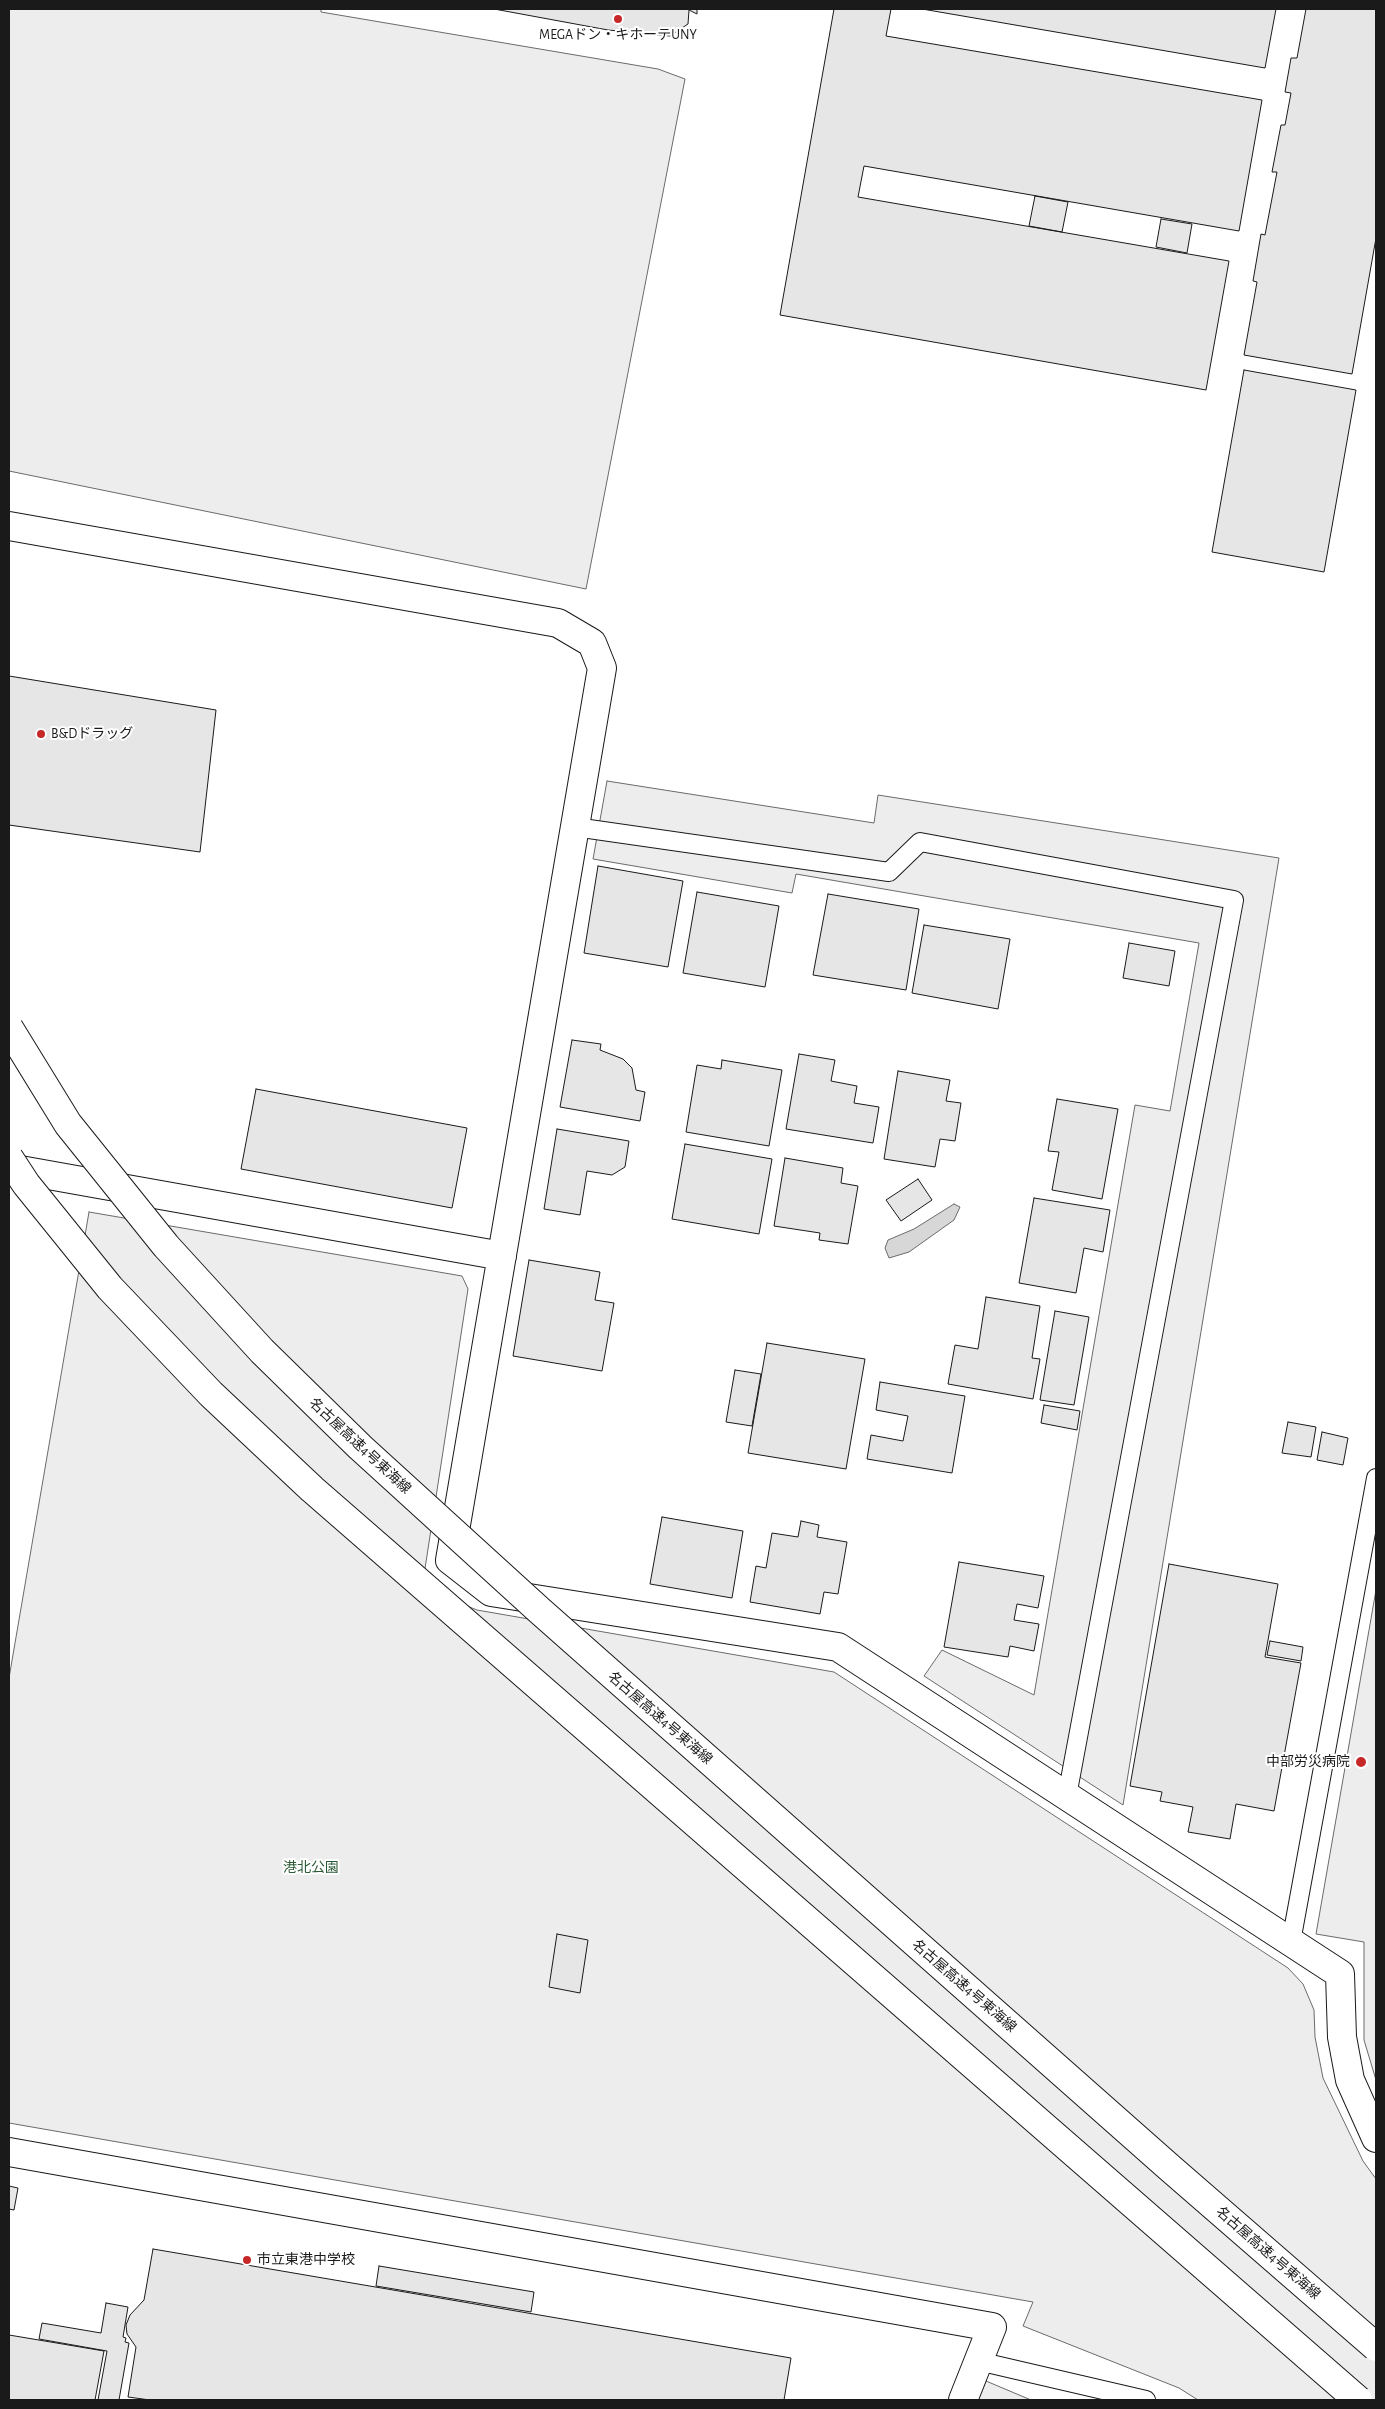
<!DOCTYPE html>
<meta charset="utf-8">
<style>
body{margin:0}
#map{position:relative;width:1385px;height:2409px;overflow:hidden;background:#fff;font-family:"Alegreya Sans",sans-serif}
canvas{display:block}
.frame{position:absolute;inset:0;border:10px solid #1a1a1a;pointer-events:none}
</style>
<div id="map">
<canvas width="1385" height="2409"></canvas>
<div class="frame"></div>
</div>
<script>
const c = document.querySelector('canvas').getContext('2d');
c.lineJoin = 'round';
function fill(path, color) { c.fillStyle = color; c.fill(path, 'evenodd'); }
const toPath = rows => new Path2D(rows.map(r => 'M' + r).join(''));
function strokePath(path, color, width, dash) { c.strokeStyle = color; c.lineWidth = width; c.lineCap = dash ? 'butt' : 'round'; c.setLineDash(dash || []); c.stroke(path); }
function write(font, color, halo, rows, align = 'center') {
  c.font = font + ' "Alegreya Sans","Noto Sans JP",sans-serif'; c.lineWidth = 4; c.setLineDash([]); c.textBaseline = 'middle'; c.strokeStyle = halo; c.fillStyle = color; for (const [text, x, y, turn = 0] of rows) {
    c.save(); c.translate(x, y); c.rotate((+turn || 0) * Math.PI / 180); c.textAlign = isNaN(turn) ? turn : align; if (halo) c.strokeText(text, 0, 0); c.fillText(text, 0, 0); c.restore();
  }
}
const built = toPath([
 [9,9,321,9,321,12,658,69,685,79,586,589,9,471,9,9],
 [607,781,874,823,878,795,1279,858,1123,1805,924,1676,942,1650,1034,1695,1135,1105,1170,1111,1199,943,796,874,792,893,593,859,607,781],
 [89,1212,462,1276,468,1289,424,1575,433,1592,477,1610,834,1672,1288,1968,1303,1984,1314,2010,1315,2037,1323,2078,1363,2161,1376,2179,1376,2400,1198,2400,1179,2388,1023,2326,1033,2302,9,2123,9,1678,89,1212],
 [1376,1590,1376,2080,1364,2040,1364,1942,1316,1934,1376,1590],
 [986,2381,1031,2400,978,2400,986,2381]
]);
fill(built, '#ededed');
strokePath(built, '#6a6a6a', 1);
const water = toPath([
 [954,1204,960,1207,954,1220,909,1252,889,1258,885,1248,888,1240,914,1229,954,1204]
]);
fill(water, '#d7d7d7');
strokePath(water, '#6a6a6a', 1);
const building = toPath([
 [494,9,697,9,697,14,689,10,688,24,670,36,608,30,494,9],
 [834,9,891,9,886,36,1262,100,1239,231,864,166,858,197,1229,261,1206,390,780,315,834,9],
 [922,9,1276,9,1265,68,922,9],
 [1306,9,1376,9,1376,238,1352,374,1244,355,1257,282,1253,281,1261,234,1265,235,1277,172,1272,172,1281,125,1285,125,1291,93,1285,92,1291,58,1297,58,1306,9],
 [1035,196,1068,202,1062,232,1029,226,1035,196],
 [1161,219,1192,224,1187,253,1156,247,1161,219],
 [1244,370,1356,390,1324,572,1212,552,1244,370],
 [9,676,216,710,200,852,9,825,9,676],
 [598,866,683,881,668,967,584,953,598,866],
 [697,892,779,906,765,987,683,973,697,892],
 [828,894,919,909,906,990,813,975,828,894],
 [924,925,1010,939,998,1009,912,993,924,925],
 [1129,943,1175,951,1169,986,1123,978,1129,943],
 [572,1040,601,1044,600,1050,623,1059,632,1068,636,1090,645,1092,640,1121,560,1107,572,1040],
 [799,1054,835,1060,831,1081,857,1086,854,1103,879,1107,873,1143,786,1129,799,1054],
 [722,1060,782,1070,769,1146,686,1132,697,1065,721,1069,722,1060],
 [898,1071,950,1080,946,1101,961,1103,955,1141,940,1139,935,1167,884,1159,898,1071],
 [256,1089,467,1128,452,1208,241,1169,256,1089],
 [1057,1099,1118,1109,1102,1199,1052,1190,1059,1152,1048,1151,1057,1099],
 [557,1129,629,1141,625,1167,612,1175,587,1171,580,1215,544,1209,557,1129],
 [685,1144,772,1159,759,1234,672,1219,685,1144],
 [785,1158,843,1168,841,1183,858,1186,848,1244,819,1240,820,1233,774,1226,785,1158],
 [918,1179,932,1200,901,1221,886,1200,918,1179],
 [1034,1198,1110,1210,1103,1252,1084,1248,1076,1293,1019,1283,1034,1198],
 [529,1260,600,1272,595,1300,614,1303,602,1371,513,1356,529,1260],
 [986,1297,1040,1306,1032,1358,1040,1359,1033,1399,948,1384,955,1345,978,1349,986,1297],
 [1055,1311,1089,1317,1074,1405,1040,1400,1055,1311],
 [767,1343,865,1359,846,1469,748,1453,767,1343],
 [735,1370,761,1374,752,1426,726,1422,735,1370],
 [880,1382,965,1396,952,1473,867,1459,871,1435,903,1441,908,1416,876,1410,880,1382],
 [1044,1405,1080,1411,1077,1430,1041,1423,1044,1405],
 [1288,1422,1316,1427,1311,1457,1282,1453,1288,1422],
 [1322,1432,1348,1438,1343,1465,1317,1460,1322,1432],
 [662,1517,743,1531,732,1598,650,1584,662,1517],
 [801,1521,819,1525,817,1537,847,1542,838,1594,824,1592,820,1614,750,1602,756,1566,766,1568,772,1533,798,1537,801,1521],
 [959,1562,1044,1576,1038,1608,1017,1604,1014,1620,1039,1624,1034,1651,1010,1646,1008,1657,944,1647,959,1562],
 [1169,1564,1278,1584,1265,1657,1301,1663,1274,1811,1236,1804,1230,1839,1188,1832,1193,1807,1160,1801,1162,1792,1130,1786,1169,1564],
 [1270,1641,1303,1647,1301,1661,1267,1655,1270,1641],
 [557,1934,588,1940,580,1993,549,1987,557,1934],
 [9,2186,18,2188,14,2210,9,2209,9,2186],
 [153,2249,791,2358,784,2400,150,2400,128,2397,136,2347,127,2334,126,2325,130,2315,144,2300,153,2249],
 [379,2266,534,2292,531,2312,376,2286,379,2266],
 [106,2303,128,2307,123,2337,126,2338,125,2342,129,2343,119,2400,98,2400,107,2351,39,2339,42,2323,101,2333,106,2303],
 [9,2335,104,2351,95,2400,9,2400,9,2335]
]);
fill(building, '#e6e6e6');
strokePath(building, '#1a1a1a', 1);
const service = toPath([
 [575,827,889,872,920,842,1234,900,1067,1796],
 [1291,1942,1376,1478],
 [978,2361,1146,2400]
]);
const minor = toPath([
 [9,2152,992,2327,963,2400]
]);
const tertiary = toPath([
 [9,526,558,623,592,643,602,668,450,1560,491,1592,838,1647,1340,1974,1342,2037,1350,2080,1376,2138],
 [9,1168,502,1256]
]);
strokePath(service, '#1a1a1a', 20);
strokePath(minor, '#1a1a1a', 30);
strokePath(tertiary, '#1a1a1a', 30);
strokePath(service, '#fff', 18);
strokePath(minor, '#fff', 28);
strokePath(tertiary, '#fff', 28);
const motorwayBridge = toPath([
 [9,1028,68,1124,166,1246,262,1351,360,1447,539,1610,1170,2168,1376,2347],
 [9,1158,26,1184,110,1288,211,1394,312,1489,1358,2400]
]);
strokePath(motorwayBridge, '#1a1a1a', 30, []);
strokePath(motorwayBridge, '#fff', 28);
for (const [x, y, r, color] of [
 [618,19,5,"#c62828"],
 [41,734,5,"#c62828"],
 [1361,1762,6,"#c62828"],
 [247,2260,5,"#c62828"]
]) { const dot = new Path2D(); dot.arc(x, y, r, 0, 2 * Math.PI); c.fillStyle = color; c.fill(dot); strokePath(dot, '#fff', 2); }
write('14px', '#1a1a1a', '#fff', [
 ["MEGAドン・キホーテUNY",618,35,"center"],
 ["B&Dドラッグ",51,734],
 ["中部労災病院",1350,1762,"right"],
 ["市立東港中学校",257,2260]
], 'left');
write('14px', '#1a1a1a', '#fff', [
 ["名古屋高速4号東海線",360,1446,43],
 ["名古屋高速4号東海線",660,1718,41],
 ["名古屋高速4号東海線",964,1986,41],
 ["名古屋高速4号東海線",1268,2253,41]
]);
write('14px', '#2b5a34', '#fff', [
 ["港北公園",311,1868]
]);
</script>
